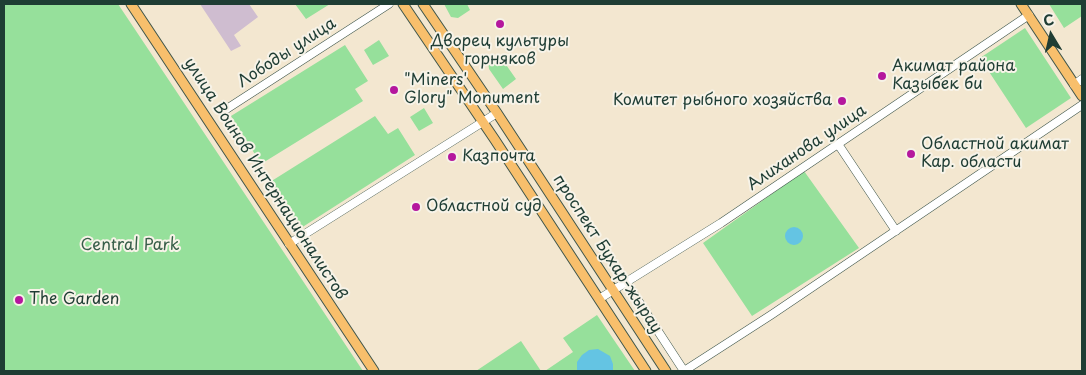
<!DOCTYPE html>
<meta charset="utf-8">
<style>
body{margin:0}
#map{position:relative;width:1086px;height:375px;overflow:hidden;background:#f3e7d0;font-family:"Playpen Sans",sans-serif}
canvas{display:block}
.frame{position:absolute;inset:0;border:5px solid #1f3d34;pointer-events:none}
.north{position:absolute;left:1026px;top:10px;width:50px;height:50px;-webkit-text-stroke:4px #f7f3e8;paint-order:stroke;rotate:351deg;font-size:14px;font-weight:700;line-height:20px;text-align:center;color:#1f3d34}
.north::after{content:'';display:block;margin:auto;width:18px;height:22px;background:#1f3d34;clip-path:polygon(50% 0,100% 100%,50% 72%,0 100%)}
</style>
<div id="map">
<canvas width="1086" height="375"></canvas>
<div class="frame"></div>
<div class="north">С</div>
</div>
<script>
const c = document.querySelector('canvas').getContext('2d');
c.lineJoin = 'round';
function fill(path, color) { c.fillStyle = color; c.fill(path, 'evenodd'); }
const toPath = rows => new Path2D(rows.map(r => 'M' + r).join(''));
function strokePath(path, color, width, dash) { c.strokeStyle = color; c.lineWidth = width; c.lineCap = dash ? 'butt' : 'round'; c.setLineDash(dash || []); c.stroke(path); }
function write(font, color, halo, rows, align = 'center') {
  c.font = font + ' "Playpen Sans",sans-serif'; c.lineWidth = 4; c.setLineDash([]); c.textBaseline = 'middle'; c.strokeStyle = halo; c.fillStyle = color; for (const [text, x, y, turn = 0] of rows) {
    c.save(); c.translate(x, y); c.rotate((+turn || 0) * Math.PI / 180); c.textAlign = isNaN(turn) ? turn : align; if (halo) c.strokeText(text, 0, 0); c.fillText(text, 0, 0); c.restore();
  }
}
fill(toPath([
 [200,4,249,4,258,17,234,35,241,46,231,51]
]), '#cfbdd0');
fill(toPath([
 [4,4,118,4,363,371,4,371],
 [295,4,330,4,306,19],
 [444,4,467,4,470,10,458,18,451,17],
 [1049,4,1082,4,1082,16,1064,28],
 [1025,28,1071,98,1026,128,980,58],
 [379,40,389,56,373,65,364,50],
 [345,45,368,81,355,89,363,101,261,164,231,116],
 [494,57,502,59,516,79,503,89,489,69,488,62],
 [424,108,433,123,419,131,410,117],
 [375,116,388,134,398,128,415,155,301,228,270,182],
 [804,171,859,248,752,316,703,243],
 [597,315,635,371,545,371,573,352,563,338],
 [521,341,541,371,476,371]
]), '#96e09b');
fill(toPath([
 '785 236a9 9 0 1 1 18 0a9 9 0 1 1-18 0Z',
 [598,349,610,356,613,364,613,371,577,371,577,362,582,355,589,350]
]), '#64c4e3');
const minor = toPath([
 [1074,85,1082,79],
 [225,110,389,4],
 [838,144,896,231],
 [289,244,497,113],
 [626,282,684,371],
 [599,299,721,223,1029,15],
 [684,371,771,315,1082,105]
]);
const major = toPath([
 [131,4,374,371],
 [403,4,495,140,646,371],
 [423,4,497,113,666,371],
 [1021,4,1082,96]
]);
strokePath(minor, '#3f564b', 9);
strokePath(major, '#3f564b', 11);
strokePath(minor, '#fff', 8);
strokePath(major, '#f8bf6c', 9);
for (const [x, y, r, color] of [
 [500,24,5,"#b5179e"],
 [882,76,5,"#b5179e"],
 [394,90,5,"#b5179e"],
 [842,101,5,"#b5179e"],
 [911,154,5,"#b5179e"],
 [452,157,5,"#b5179e"],
 [416,207,5,"#b5179e"],
 [19,300,5,"#b5179e"]
]) { const dot = new Path2D(); dot.arc(x, y, r, 0, 2 * Math.PI); c.fillStyle = color; c.fill(dot); strokePath(dot, '#f7f3e8', 2); }
write('16px', '#1f3d34', '#f7f3e8', [
 ["Дворец культуры",500,42,"center"],
 ["горняков",500,60,"center"],
 ["Акимат района",892,67],
 ["Казыбек би",892,85],
 ["\"Miners'",404,81],
 ["Glory\" Monument",404,99],
 ["Комитет рыбного хозяйства",832,101,"right"],
 ["Областной акимат",921,145],
 ["Кар. области",921,163],
 ["Казпочта",462,157],
 ["Областной суд",426,207],
 ["The Garden",29,300]
], 'left');
write('16px', '#1f3d34', '#f7f3e8', [
 ["Лободы улица",287,53,-33],
 ["Алиханова улица",807,148,-34],
 ["улица Воинов Интернационалистов",265,179,57],
 ["проспект Бухар-жырау",607,254,57]
]);
write('16px', '#375e49', '#f7f3e8', [
 ["Central Park",130,246]
]);
</script>
